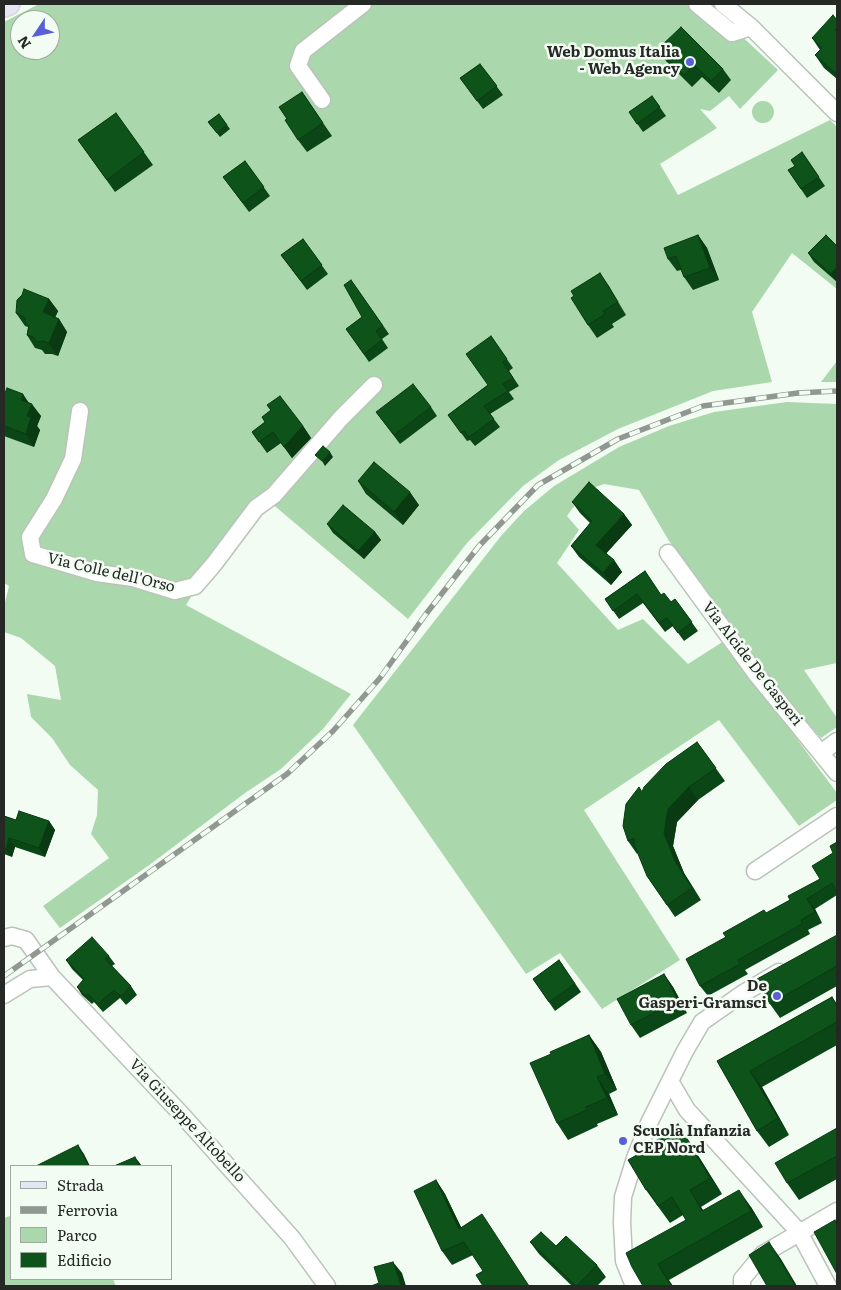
<!DOCTYPE html>
<style>
body{margin:0}
#map{position:relative;width:841px;height:1290px;overflow:hidden;background:#f3fcf3;font-family:Literata,serif}
canvas{display:block}
.frame{position:absolute;inset:0;border:5px solid #252825;pointer-events:none}
.legend{position:absolute;left:10px;top:1165px;width:162px;height:115px;box-sizing:border-box;background:#f3fcf3;border:1px solid #a1a7a1;margin:0;padding:6px 9px;list-style:none;font-size:15px;color:#252825}
.legend li{display:flex;align-items:center;gap:10px;height:25px}
.legend b{width:25px;border:1px solid #a1a7a1}
.north{position:absolute;left:10px;top:10px;width:50px;height:50px;box-sizing:border-box;background:#f3fcf3;border:1px solid #a1a7a1;border-radius:50%;rotate:236deg;font-size:14px;font-weight:700;line-height:20px;text-align:center;color:#252825}
.north::after{content:'';display:block;margin:auto;width:18px;height:22px;background:#595fd6;clip-path:polygon(50% 0,100% 100%,50% 72%,0 100%)}
</style>
<div id="map">
<canvas width="841" height="1290"></canvas>
<div class="frame"></div>
<ul class="legend">
<li><b style="height:6px;background:#e3e6f4"></b>Strada</li>
<li><b style="height:6px;background:#919791"></b>Ferrovia</li>
<li><b style="height:14px;background:#abd7ac"></b>Parco</li>
<li><b style="height:14px;background:#0d531a"></b>Edificio</li>
</ul>
<div class="north">N</div>
</div>
<script>
const c = document.querySelector('canvas').getContext('2d');
c.lineJoin = 'round';
function fill(path, color) { c.fillStyle = color; c.fill(path, 'evenodd'); }
const toPath = rows => new Path2D(rows.map(r => 'M' + r).join(''));
function strokePath(path, color, width, dash) { c.strokeStyle = color; c.lineWidth = width; c.lineCap = dash ? 'butt' : 'round'; c.setLineDash(dash || []); c.stroke(path); }
function write(font, color, halo, rows, align = 'center') {
  c.font = font + ' Literata,serif'; c.lineWidth = 5; c.setLineDash([]); c.textBaseline = 'middle'; c.strokeStyle = halo; c.fillStyle = color; for (const [text, x, y, turn = 0] of rows) {
    c.save(); c.translate(x, y); c.rotate((+turn || 0) * Math.PI / 180); c.textAlign = isNaN(turn) ? turn : align; if (halo) c.strokeText(text, 0, 0); c.fillText(text, 0, 0); c.restore();
  }
}
fill(toPath([
 [39,4,707,4,778,70,740,109,729,96,710,111,700,109,717,128,660,164,678,195,830,120,837,127,837,289,792,253,752,312,772,382,713,391,618,429,559,460,523,486,467,543,408,619,263,496,237,522,186,605,351,694,323,729,281,769,245,793,152,863,60,928,43,906,109,858,91,834,97,815,98,790,70,765,52,738,31,717,27,694,61,700,55,666,21,638,4,632,4,607,9,586,4,583,4,22],
 [20,20,50,20,50,50,20,50],
 '752 112a11 11 0 1 1 22 0a11 11 0 1 1-22 0Z',
 [837,361,837,382,821,382],
 [787,402,837,404,837,663,804,670,837,718,837,727,821,738,769,680,669,541,639,490,604,484,585,491,567,516,579,530,557,563,618,630,643,619,688,664,724,641,837,793,837,800,799,826,719,720,584,810,680,960,602,1009,560,953,526,974,353,725,501,536,524,511,554,486,619,447,669,426,714,412],
 [10,1216,11,1216,11,1279,113,1279,116,1286,4,1286,4,1218]
]), '#abd7ac');
const minor = toPath([
 [697,4,732,33,751,27],
 [723,4,751,27,837,113],
 [322,100,298,66,303,51,363,4],
 [80,411,73,459,54,499,30,537,33,554,97,573,133,578,175,591,195,586,214,564,256,508,274,495,341,418,374,385],
 [668,553,757,675,837,773],
 [822,752,837,741],
 [755,871,837,816],
 [4,938,12,936,26,940,52,977,183,1116,292,1238,327,1286],
 [4,995,30,979,52,977],
 [670,1081,687,1110,799,1232,828,1286],
 [634,1286,624,1261,622,1222,623,1197,635,1158,649,1123,685,1051,702,1022,742,994,779,972],
 [742,1286,742,1279,763,1254,837,1211]
]);
const major = toPath([
 [4,6,9,4]
]);
strokePath(minor, '#bac3ba', 19);
strokePath(major, '#d8d8d8', 24);
strokePath(minor, '#fff', 16);
strokePath(major, '#e3e6f4', 21);
const rail = toPath([
 [4,976,287,774,333,731,380,678,426,614,479,546,538,485,618,439,703,406,798,393,837,391]
]);
strokePath(rail, '#919791', 5.5);
strokePath(rail, '#f3fcf3', 4, [11]);
fill(toPath([
 [837,20,837,79,824,68,815,55,820,50,812,38],
 [658,49,723,69,731,80,719,93,702,77,692,87,666,61],
 [480,64,503,95,483,109,460,78],
 [302,92,332,136,307,152,298,140,287,119],
 [652,96,666,116,643,132,629,112],
 [116,113,153,165,115,192,78,140],
 [219,114,230,129,220,137,208,122],
 [802,152,825,186,807,198,788,170,795,166],
 [245,161,270,196,249,212,223,177],
 [698,235,707,248,719,280,693,290,684,277,681,270,677,271,668,259],
 [303,239,328,274,307,290,281,255],
 [837,246,837,282,814,262,808,253],
 [600,273,626,315,612,324,614,327,597,338,588,325,574,296],
 [351,280,389,334,382,339,388,348,369,362,346,329,362,317],
 [49,299,58,311,55,317,59,319,67,332,58,356,52,354,45,354,42,350,35,348,27,335,28,327,25,326,16,313],
 [491,336,513,368,509,371,519,386,509,392,514,399,490,414,500,427,475,446,470,440,467,441,448,415,488,385],
 [4,393,29,403,41,416,37,426,40,430,34,447,4,436],
 [267,405,303,426,311,438,292,458,281,443,267,453,252,432,265,422,271,411],
 [431,407,437,416,400,444,376,412],
 [358,481,419,505,403,525,366,494],
 [572,502,624,514,632,525,606,553,614,560,622,572,611,585,579,557,571,546,590,523,580,513],
 [327,524,375,532,381,540,364,559,333,533],
 [645,571,661,595,671,602,675,599,698,631,684,641,673,626,665,632,643,603,619,619,605,599],
 [697,742,725,781,698,800,677,822,673,846,684,873,701,900,675,917,647,876,638,853,637,854,628,841,642,792],
 [4,816,16,820,49,821,55,830,45,857,15,847,12,857,4,854],
 [837,842,837,895,815,909,822,923,808,930,810,934,745,970,748,974,708,996,700,986,726,937,790,900,820,879,833,853],
 [837,935,837,986,780,1018,770,1004],
 [109,956,115,964,112,966,131,986,137,995,126,1005,120,998,103,1012,94,1002,92,1004,82,995,77,987,83,980,72,969,66,960],
 [559,960,581,992,555,1011,533,979],
 [664,974,673,987,687,1013,640,1038,631,1025],
 [832,997,837,1004,837,1045,762,1087,789,1135,769,1147,757,1131,717,1061],
 [589,1035,601,1052,617,1090,609,1094,618,1115,597,1124,598,1126,568,1140,557,1123,551,1054],
 [837,1128,837,1179,799,1200,787,1183],
 [689,1141,722,1194,701,1207,703,1210,751,1207,763,1227,669,1280,643,1286,686,1220,683,1215,670,1223,646,1190],
 [436,1180,445,1194,461,1227,491,1228,473,1255,452,1265,442,1251],
 [530,1242,556,1246,597,1265,606,1277,597,1286,572,1286,539,1254]
]), '#0b4716');
fill(toPath([
 [698,235,707,248,719,280,710,268],
 [837,267,837,282,831,274],
 [600,273,609,286,626,315,618,302],
 [49,299,58,311,52,325,43,312],
 [59,319,67,332,58,356,49,343],
 [23,394,31,406,32,404,41,416,37,426,40,430,34,447,26,434,27,416,21,400],
 [303,426,311,438,292,458,284,447],
 [330,452,333,457,325,466,322,461],
 [410,492,419,505,403,525,394,512],
 [624,514,632,525,604,556,596,545],
 [375,532,381,540,364,559,358,551],
 [614,560,622,572,611,585,603,573],
 [689,787,698,800,677,822,673,846,684,873,701,900,675,861,664,833,668,809],
 [49,821,55,830,45,857,39,848],
 [9,838,15,847,12,857,6,849],
 [807,899,815,909,822,923,815,912],
 [664,974,673,987,687,1013,678,1000],
 [589,1035,601,1052,617,1090,605,1074],
 [750,1071,762,1087,789,1135,778,1118],
 [597,1077,609,1094,618,1115,607,1098],
 [678,1124,689,1141,722,1194,710,1178],
 [78,1145,84,1154,90,1166,88,1166],
 [135,1157,142,1166,139,1166],
 [436,1180,445,1194,468,1242,459,1229],
 [690,1190,701,1207,714,1227,702,1211],
 [739,1190,751,1207,763,1227,751,1211],
 [769,1242,781,1259,797,1286,795,1286],
 [393,1262,402,1273,406,1286,401,1286],
 [658,1264,669,1280,673,1286,671,1286]
]), '#093a12');
const building = toPath([
 [833,15,837,20,837,28,835,30,837,32,837,70,835,73,815,55,822,48,812,38,833,15],
 [681,27,723,69,711,81,694,65,684,75,658,49,681,27],
 [480,64,497,86,477,101,460,78,480,64],
 [302,92,323,123,298,140,285,120,287,119,279,107,302,92],
 [652,96,660,107,637,124,629,112,652,96],
 [116,113,144,152,107,180,78,140,116,113],
 [219,114,227,125,217,133,208,122,219,114],
 [802,152,819,177,801,189,788,170,795,166,791,160,802,152],
 [245,161,264,187,243,203,223,177,245,161],
 [698,235,710,268,684,277,676,256,668,259,664,248,698,235],
 [826,235,837,246,837,267,831,274,808,253,826,235],
 [303,239,322,265,301,281,281,255,303,239],
 [600,273,618,302,603,311,605,314,588,325,571,298,574,296,571,291,600,273],
 [351,280,383,326,376,331,382,340,364,354,346,329,362,317,344,285,351,280],
 [24,289,49,299,43,312,59,319,49,343,43,341,37,342,33,337,27,335,29,326,25,322,25,318,16,313,17,300,22,295,24,289],
 [491,336,507,359,503,362,513,378,503,384,508,391,484,406,494,419,469,437,464,431,461,433,448,415,488,385,466,354,491,336],
 [413,384,431,407,394,435,376,412,413,384],
 [7,388,23,394,21,400,32,404,27,416,31,417,26,434,4,426,4,393,5,393,7,388],
 [280,396,303,426,284,447,273,432,259,442,252,432,265,422,262,417,271,410,267,405,280,396],
 [323,446,330,452,322,461,315,455,323,446],
 [374,462,410,492,394,512,358,481,374,462],
 [589,482,624,514,596,545,614,560,603,573,571,546,592,521,572,502,589,482],
 [343,505,375,532,358,551,327,524,343,505],
 [645,571,661,595,664,593,671,602,675,599,692,622,678,633,667,618,659,623,637,594,613,611,605,599,645,571],
 [697,742,716,768,689,787,668,809,664,833,675,861,692,888,667,905,647,876,634,844,634,838,628,841,623,826,626,804,639,787,642,792,644,787,666,764,697,742],
 [19,811,49,821,39,848,9,838,6,849,4,848,4,816,16,820,19,811],
 [837,842,837,893,832,883,807,899,815,912,801,920,802,924,738,960,740,964,700,986,686,959,726,937,723,933,764,910,766,913,790,900,788,896,820,879,812,866,833,853,830,846,837,842],
 [837,935,837,966,770,1004,757,979,837,935],
 [92,937,109,956,105,959,131,986,121,996,114,990,98,1004,88,994,86,996,77,987,84,979,66,960,92,937],
 [559,960,575,984,549,1002,533,979,559,960],
 [664,974,678,1000,631,1025,617,999,664,974],
 [832,997,837,1006,837,1022,750,1071,778,1118,757,1131,717,1061,832,997],
 [589,1035,605,1074,597,1077,607,1098,586,1107,587,1110,557,1123,530,1063,551,1054,550,1052,589,1035],
 [678,1124,710,1178,690,1190,702,1211,739,1190,751,1211,658,1264,671,1286,643,1286,632,1267,626,1253,686,1220,672,1197,658,1206,647,1189,646,1190,628,1160,649,1148,647,1146,665,1135,663,1133,678,1124],
 [837,1128,837,1156,787,1183,775,1163,837,1128],
 [78,1145,88,1166,36,1166,78,1145],
 [135,1157,139,1166,114,1166,135,1157],
 [436,1180,459,1229,482,1214,529,1286,483,1286,476,1275,483,1271,464,1242,442,1251,414,1191,436,1180],
 [835,1220,837,1224,837,1274,814,1232,835,1220],
 [541,1232,556,1246,566,1236,597,1265,577,1286,576,1286,530,1242,541,1232],
 [769,1242,795,1286,767,1286,749,1255,769,1242],
 [393,1262,401,1286,371,1286,379,1283,374,1267,393,1262]
]);
fill(building, '#0d531a');
strokePath(building, '#093a12', 1);
for (const [x, y, r, color] of [
 [690,62,5,"#595fd6"],
 [777,996,5,"#595fd6"],
 [623,1141,5,"#595fd6"]
]) { const dot = new Path2D(); dot.arc(x, y, r, 0, 2 * Math.PI); c.fillStyle = color; c.fill(dot); strokePath(dot, '#f3fcf3', 2); }
write('bold 15px', '#252825', '#f3fcf3', [
 ["Web Domus Italia",680,53],
 ["- Web Agency",680,70],
 ["De",767,987],
 ["Gasperi-Gramsci",767,1004],
 ["Scuola Infanzia",633,1132,"left"],
 ["CEP Nord",633,1149,"left"]
], 'right');
write('15px', '#252825', '#f3fcf3', [
 ["Via Colle dell'Orso",111,573,13],
 ["Via Alcide De Gasperi",752,664,52],
 ["Via Giuseppe Altobello",187,1121,47]
]);
</script>
